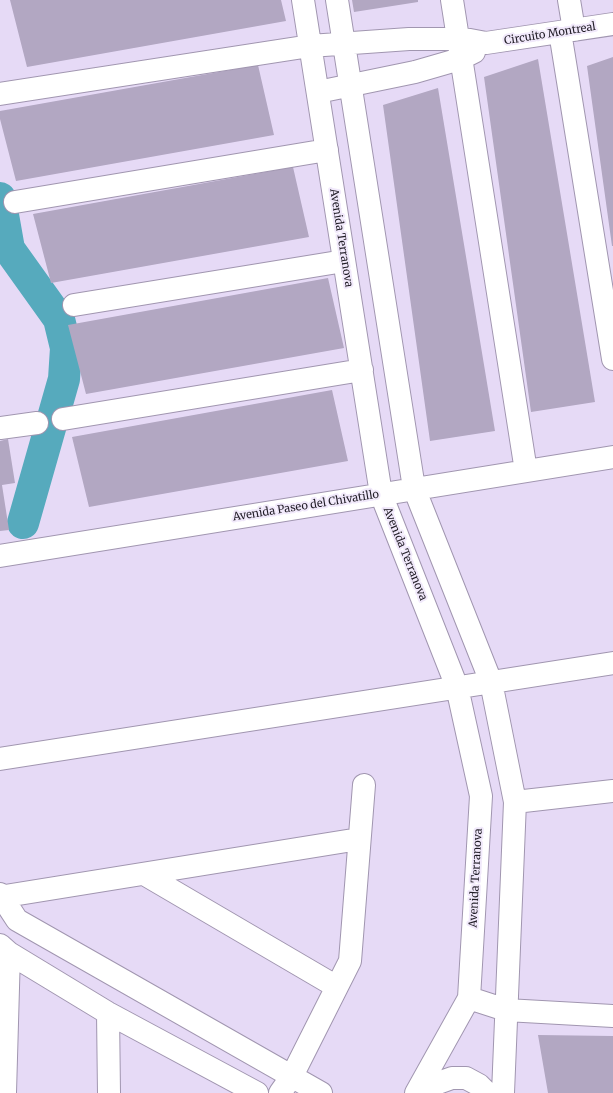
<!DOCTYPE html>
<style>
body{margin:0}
canvas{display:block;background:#e6daf6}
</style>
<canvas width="613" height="1093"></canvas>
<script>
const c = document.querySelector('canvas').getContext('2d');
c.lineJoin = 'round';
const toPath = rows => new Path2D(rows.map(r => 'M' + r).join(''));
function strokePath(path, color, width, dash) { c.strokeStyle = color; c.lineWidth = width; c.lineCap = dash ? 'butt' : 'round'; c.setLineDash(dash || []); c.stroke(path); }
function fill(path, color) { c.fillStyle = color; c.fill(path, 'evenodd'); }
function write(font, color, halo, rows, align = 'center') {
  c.font = font + ' Merriweather,serif'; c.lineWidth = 4; c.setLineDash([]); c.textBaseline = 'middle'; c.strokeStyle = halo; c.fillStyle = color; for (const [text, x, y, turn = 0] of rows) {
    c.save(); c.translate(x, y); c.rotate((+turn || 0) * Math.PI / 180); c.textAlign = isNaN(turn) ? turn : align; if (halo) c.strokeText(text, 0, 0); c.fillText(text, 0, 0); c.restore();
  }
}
strokePath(toPath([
 [0,198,9,249,59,319,66,348,64,379,23,523]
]), '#56aabd', 32);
fill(toPath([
 [10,0,281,0,286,21,27,67],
 [352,0,418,0,418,2,354,12],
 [613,57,613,246,612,246,587,66],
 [538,59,595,402,531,412,484,77],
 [258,65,274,135,16,181,0,119,0,111],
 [438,88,495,431,430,441,383,105],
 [293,167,309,237,51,283,33,214],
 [328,278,344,348,86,394,68,325],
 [332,390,348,461,89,507,72,437],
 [8,439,15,483,2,485,9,530,0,531,0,441],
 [538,1035,613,1036,613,1093,548,1093]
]), '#b2a7c2');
const minor = toPath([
 [303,0,381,494,457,687,481,796,469,998,416,1093],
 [337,0,414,488,491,682,515,802,503,1093],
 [452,0,526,471],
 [569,0,574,30],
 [560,32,613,359],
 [318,92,415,72,460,59,474,52],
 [0,94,310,46,409,39,458,39,470,40,486,43,613,24],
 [15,202,327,150],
 [74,305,344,261],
 [63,419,362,370],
 [0,428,37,423],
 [0,556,613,457],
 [0,759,613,663],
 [515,802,613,791],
 [144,874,337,987],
 [0,894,17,920,321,1093],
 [0,897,359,839],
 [0,945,9,953,108,1013,257,1093],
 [469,998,506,1010,613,1016],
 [108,1013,109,1093],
 [5,1093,9,953],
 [280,1093,292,1076,350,961,364,785],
 [420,1093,435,1084,452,1078,466,1078,479,1085,487,1093]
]);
strokePath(minor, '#a196b0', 24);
strokePath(minor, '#fff', 22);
write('11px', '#201c26', '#f1e9fb', [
 ["Circuito Montreal",550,34,-9],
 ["Avenida Terranova",341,238,81],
 ["Avenida Paseo del Chivatillo",306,506,-9],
 ["Avenida Terranova",405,554,68],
 ["Avenida Terranova",476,878,-87]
]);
</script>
